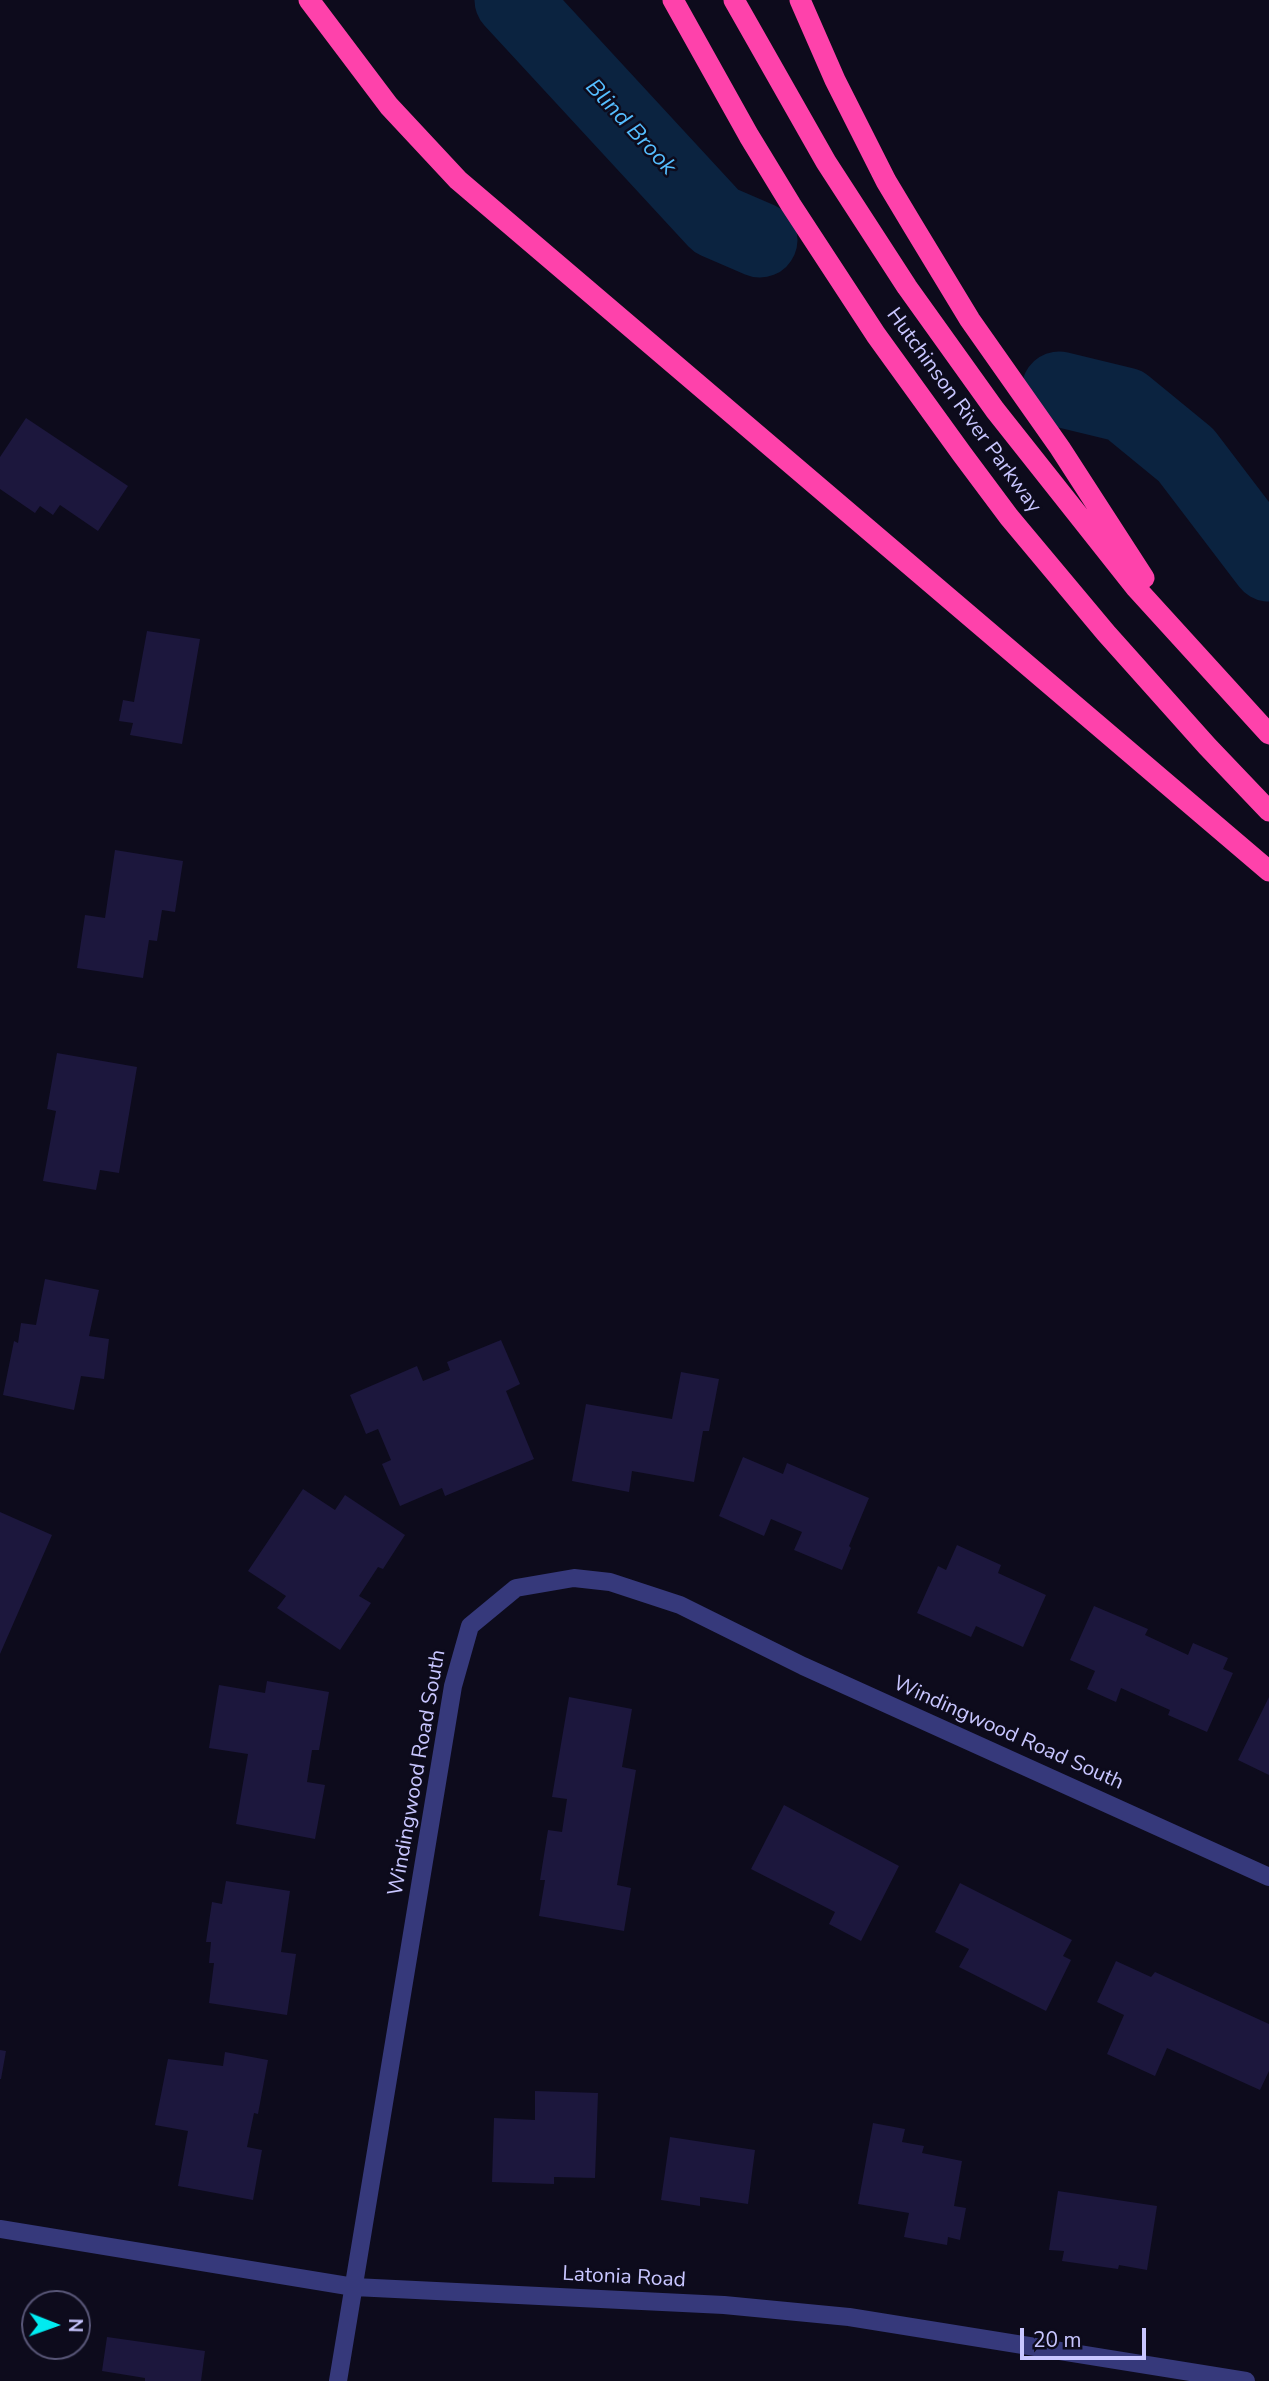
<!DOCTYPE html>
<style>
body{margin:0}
#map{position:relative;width:1269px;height:2381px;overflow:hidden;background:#0d0b1c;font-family:"Nunito Sans",sans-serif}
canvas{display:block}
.north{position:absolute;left:21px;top:2290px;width:70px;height:70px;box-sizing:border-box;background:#0d0b1c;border:2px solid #585677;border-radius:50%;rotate:91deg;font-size:19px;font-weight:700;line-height:28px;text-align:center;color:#c8c6ff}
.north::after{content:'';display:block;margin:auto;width:24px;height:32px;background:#01ebf0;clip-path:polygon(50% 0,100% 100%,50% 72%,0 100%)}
.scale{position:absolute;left:1020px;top:2328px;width:126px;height:32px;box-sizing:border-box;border:4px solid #c8c6ff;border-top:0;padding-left:9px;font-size:21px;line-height:24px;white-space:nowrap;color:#c8c6ff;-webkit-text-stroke:5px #0d0b1c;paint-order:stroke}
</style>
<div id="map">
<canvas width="1269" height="2381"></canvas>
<div class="north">N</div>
<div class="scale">20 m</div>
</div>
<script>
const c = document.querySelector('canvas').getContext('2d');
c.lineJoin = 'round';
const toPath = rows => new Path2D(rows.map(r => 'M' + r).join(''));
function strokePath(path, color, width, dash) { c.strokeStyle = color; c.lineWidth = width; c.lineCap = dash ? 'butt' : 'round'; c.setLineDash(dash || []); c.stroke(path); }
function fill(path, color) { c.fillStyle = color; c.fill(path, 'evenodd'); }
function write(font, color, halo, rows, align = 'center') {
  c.font = font + ' "Nunito Sans",sans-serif'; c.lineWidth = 5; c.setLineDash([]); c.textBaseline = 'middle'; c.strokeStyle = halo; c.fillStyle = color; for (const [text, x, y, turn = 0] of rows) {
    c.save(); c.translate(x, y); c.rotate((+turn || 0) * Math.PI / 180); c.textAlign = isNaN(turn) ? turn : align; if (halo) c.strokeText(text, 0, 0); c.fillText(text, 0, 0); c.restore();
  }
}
strokePath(toPath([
 [512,0,716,221,760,240],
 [1059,389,1125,405,1186,455,1269,564]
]), '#0b2340', 75);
fill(toPath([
 [26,418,128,486,98,531,60,505,53,515,40,506,35,513,0,489,0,457],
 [147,631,200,639,182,744,130,735,133,723,119,721,123,700,134,702],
 [115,850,183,861,175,912,162,910,157,941,149,940,143,978,77,968,85,915,105,918],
 [57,1053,137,1067,119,1173,100,1170,96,1190,43,1181,56,1111,47,1109],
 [45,1279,99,1290,89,1336,109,1339,104,1379,81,1376,74,1410,3,1395,14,1341,18,1343,21,1323,36,1325],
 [501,1340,520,1384,506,1391,534,1459,445,1496,442,1488,400,1506,382,1464,391,1460,378,1429,366,1434,350,1395,417,1366,423,1381,450,1370,447,1362],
 [681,1372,719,1379,709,1431,703,1431,694,1482,632,1471,629,1492,572,1481,586,1404,672,1419],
 [743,1457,783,1474,787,1463,869,1498,849,1546,851,1548,842,1570,794,1550,802,1532,771,1519,764,1536,719,1516],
 [303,1489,335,1510,345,1495,405,1535,383,1569,378,1567,359,1596,371,1603,340,1650,277,1608,286,1596,248,1571],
 [0,1512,52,1535,0,1654],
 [957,1545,1001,1565,998,1573,1046,1595,1023,1647,976,1626,971,1637,917,1613,938,1566,946,1570],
 [1094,1606,1148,1629,1145,1635,1188,1655,1193,1643,1228,1658,1223,1669,1233,1673,1207,1732,1168,1715,1170,1710,1121,1688,1116,1702,1087,1689,1095,1671,1070,1660],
 [267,1681,329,1692,319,1750,312,1750,307,1782,325,1785,315,1839,236,1824,248,1754,209,1748,219,1685,265,1693],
 [569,1697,632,1709,622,1767,636,1770,617,1885,631,1888,624,1931,539,1916,545,1880,540,1880,548,1830,562,1832,567,1799,552,1797],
 [1269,1697,1269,1775,1238,1760],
 [784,1805,899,1866,861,1941,829,1924,835,1912,751,1869],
 [226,1881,290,1891,281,1952,296,1954,287,2015,209,2003,214,1963,209,1963,211,1942,206,1942,212,1902,222,1904],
 [960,1883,1072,1940,1063,1956,1071,1960,1046,2011,959,1967,969,1949,935,1932],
 [1116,1961,1151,1977,1155,1972,1269,2024,1269,2071,1260,2090,1167,2048,1155,2076,1107,2054,1124,2015,1097,2002],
 [0,2050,6,2051,1,2079,0,2079],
 [225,2052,268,2060,258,2114,254,2113,247,2147,262,2150,253,2200,178,2186,188,2131,155,2125,168,2059,223,2066],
 [535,2091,598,2093,595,2178,554,2177,554,2184,492,2182,494,2118,535,2120],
 [873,2123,905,2129,902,2142,924,2146,922,2153,962,2161,954,2206,966,2208,960,2240,948,2237,947,2245,904,2237,909,2213,858,2204],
 [670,2137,755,2150,748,2204,700,2197,700,2206,661,2200],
 [1058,2191,1157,2206,1147,2270,1119,2265,1118,2269,1062,2261,1064,2251,1049,2250],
 [107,2337,205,2351,201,2381,145,2381,145,2378,102,2371]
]), '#1c173d');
strokePath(toPath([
 [0,2229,354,2287,724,2305,849,2317,1246,2381],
 [338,2381,453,1686,470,1626,516,1588,574,1578,610,1582,680,1605,803,1666,1269,1877]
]), '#36397b', 18);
strokePath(toPath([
 [309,0,389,106,458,180,1269,871],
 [673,0,749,136,791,205,876,335,962,454,1009,517,1106,633,1207,746,1269,811],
 [734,0,826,162,907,287,995,410,1136,588,1269,734],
 [800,0,835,80,886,181,913,226,970,320,1060,448,1144,578]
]), '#fe42ab', 21);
write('21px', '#c8c6ff', '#0d0b1c', [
 ["Hutchinson River Parkway",963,411,54],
 ["Windingwood Road South",1008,1734,24],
 ["Windingwood Road South",418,1773,-80],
 ["Latonia Road",624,2278,3]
]);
write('italic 23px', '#55bdfe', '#0d0b1c', [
 ["Blind Brook",630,128,47]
]);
</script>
